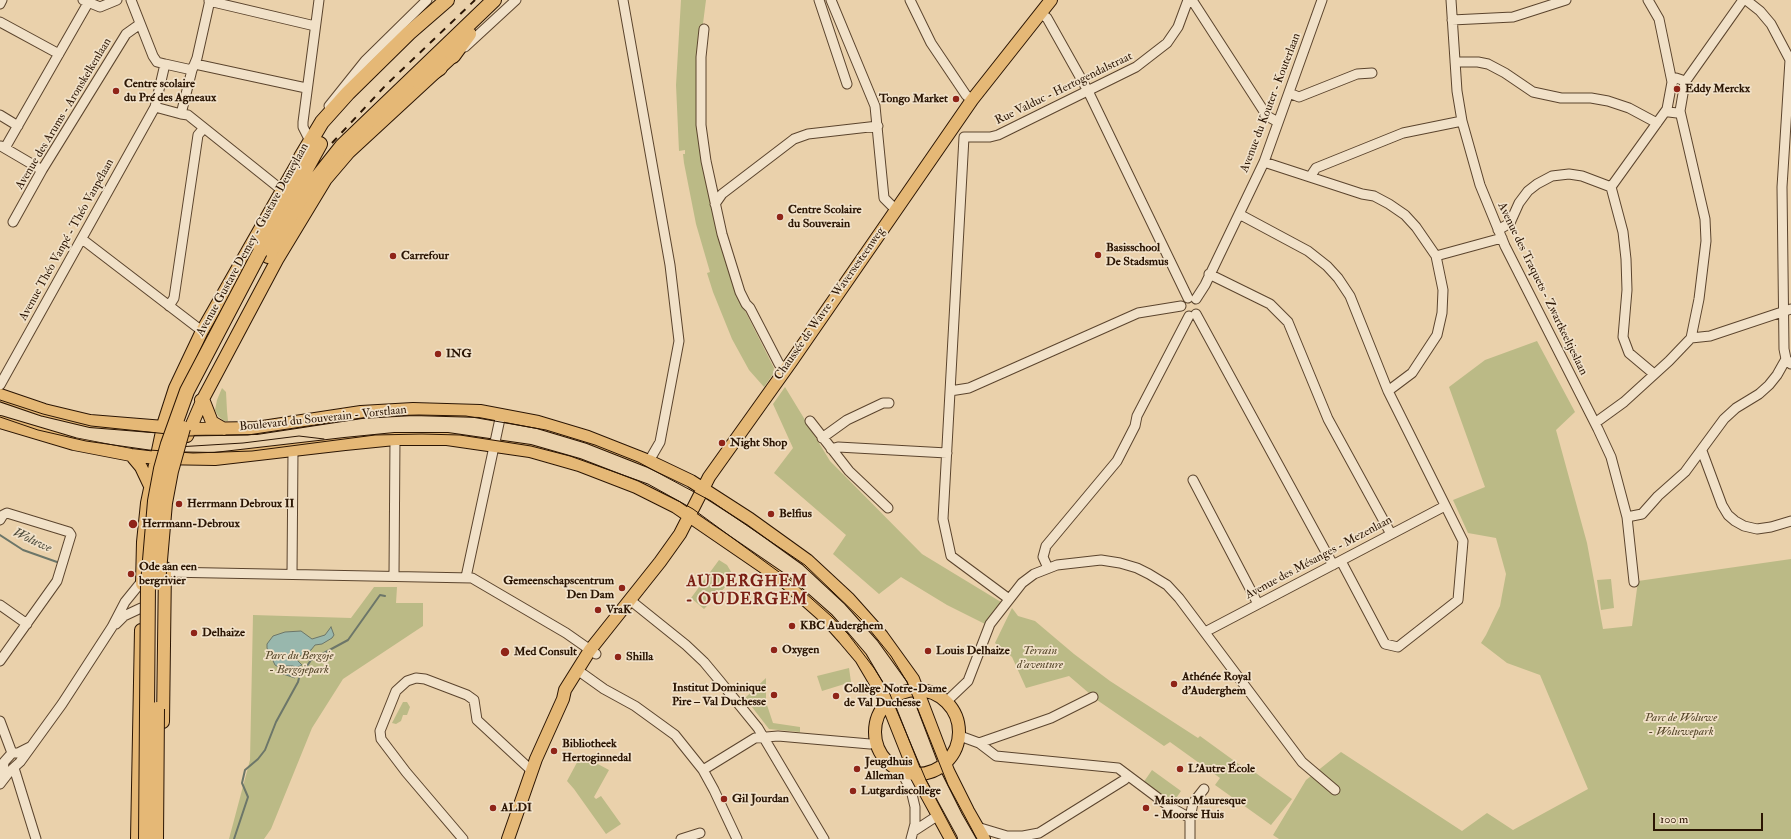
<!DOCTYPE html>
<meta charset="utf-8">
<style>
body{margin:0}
#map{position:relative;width:1791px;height:839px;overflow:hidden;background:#ead1ab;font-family:"IM FELL Double Pica",serif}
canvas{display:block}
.scale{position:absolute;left:1653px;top:813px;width:110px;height:18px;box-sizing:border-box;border:2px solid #2b1503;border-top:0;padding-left:5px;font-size:12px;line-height:14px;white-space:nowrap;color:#2b1503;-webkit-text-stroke:3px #f1e1c8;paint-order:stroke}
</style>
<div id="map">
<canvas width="1791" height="839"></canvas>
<div class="scale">100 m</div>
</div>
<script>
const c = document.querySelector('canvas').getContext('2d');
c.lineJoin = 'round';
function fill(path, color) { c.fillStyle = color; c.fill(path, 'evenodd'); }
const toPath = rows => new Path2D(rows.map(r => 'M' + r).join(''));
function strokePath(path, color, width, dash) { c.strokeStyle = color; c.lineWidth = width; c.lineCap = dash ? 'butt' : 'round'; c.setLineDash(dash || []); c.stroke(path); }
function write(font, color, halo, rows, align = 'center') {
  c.font = font + ' "IM FELL Double Pica",serif'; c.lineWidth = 3.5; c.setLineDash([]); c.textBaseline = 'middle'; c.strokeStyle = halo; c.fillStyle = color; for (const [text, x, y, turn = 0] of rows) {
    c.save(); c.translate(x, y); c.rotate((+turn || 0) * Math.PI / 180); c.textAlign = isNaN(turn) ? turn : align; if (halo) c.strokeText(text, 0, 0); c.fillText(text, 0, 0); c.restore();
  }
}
fill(toPath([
 [681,0,706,0,699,55,699,111,736,293,774,368,773,374,764,387,749,370,732,339,713,292,707,273,710,272,696,224,684,163,683,154,685,154,685,150,679,151,676,85],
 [1537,341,1575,412,1556,430,1587,543,1603,629,1632,626,1638,581,1791,559,1791,839,1279,839,1273,835,1306,780,1341,752,1462,831,1487,813,1513,830,1588,789,1540,675,1507,663,1481,643,1486,635,1500,606,1506,574,1496,538,1468,533,1453,500,1485,487,1449,387,1485,360],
 [785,387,830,461,922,554,1001,602,987,625,947,605,901,577,879,594,833,554,846,535,774,473,793,448,773,404],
 [222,388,226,392,227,411,228,421,224,421,218,416,215,410,217,400],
 [719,560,727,565,733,575,733,579,704,609,691,598],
 [1611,579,1614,608,1601,610,1597,580],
 [374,587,397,587,396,603,423,603,423,626,343,679,312,728,271,829,264,839,229,839,250,760,253,615,351,618],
 [1012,608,1018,616,1035,621,1074,654,1110,681,1198,738,1200,736,1251,773,1253,771,1292,799,1271,825,1215,785,1220,778,1170,742,1164,746,1097,700,1069,676,1026,688,1012,657,995,643],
 [849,668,851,682,822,691,817,676],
 [766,678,766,702,773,723,800,727,800,732,769,729,745,698],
 [403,702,407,702,410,707,407,715,403,715,401,721,396,724,392,723],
 [581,755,609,770,594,797,596,799,601,796,621,824,606,834,574,789,567,781],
 [1152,770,1181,791,1172,804,1143,783]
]), '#bbba86');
const water = toPath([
 [331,627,334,635,332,638,322,644,315,645,311,650,298,657,297,660,302,665,296,668,293,666,286,666,284,668,289,675,294,675,295,678,280,673,280,668,275,665,267,648,267,644,273,636,285,632,301,631,312,639,325,635,331,627]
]);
fill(water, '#98b7ad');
strokePath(water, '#6c7669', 1);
strokePath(toPath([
 [0,535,23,550,57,562],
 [234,839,248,797,242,783,245,770,258,759,265,750,276,722,298,682,299,678,311,660,348,640,380,595,385,596]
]), '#6c7669', 2);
const minor = toPath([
 [83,0,100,7,117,0],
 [131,0,153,56,157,62,165,64],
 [623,0,670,265,679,341,660,442,649,461],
 [819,0,847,84],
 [831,0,875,106,884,198,896,210],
 [910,0,931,43,966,95,972,100],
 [1192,0,1267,116,1278,122],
 [1451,0,1457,91,1462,121,1480,185,1505,246,1598,429,1611,457,1627,517,1634,582],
 [1648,0,1659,19,1672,82],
 [1746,0,1760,11,1771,24,1790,60,1782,187,1784,349,1786,359,1791,364],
 [209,1,315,26],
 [0,4,2,0],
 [1040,13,1047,18,1088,91,1188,298],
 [1452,20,1513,17,1566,0],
 [0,22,59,54],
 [704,29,701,57,701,125,706,161,722,234,740,292,746,304,750,308,779,364,785,368],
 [465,47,516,0],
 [1455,62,1478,62,1488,64,1505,73,1533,92,1561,98,1591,98,1608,101,1629,108,1657,123],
 [195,64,306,88],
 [192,70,165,64,155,107,181,114,192,70,197,58,210,0],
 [1685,82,1743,0],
 [1289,93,1299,97,1357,74,1372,73],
 [329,106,365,61,427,0],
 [181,114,188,115,283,191],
 [0,115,18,126],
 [964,137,943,519,951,556,1009,599],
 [964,137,990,137,998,135,1136,67,1167,43,1178,27,1188,0],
 [309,139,303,127,303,122,319,0],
 [1,146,42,170],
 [5,148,88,3],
 [1264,162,1362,194,1374,196,1389,204,1405,215,1416,227,1436,256,1443,290,1442,313,1437,335,1412,373,1388,391],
 [1310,177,1316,168,1403,133,1462,121],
 [1611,187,1623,232,1626,259,1627,290,1623,337,1629,353,1654,374],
 [715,204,722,194,794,139,808,134,878,126],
 [1239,214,1308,251,1327,266,1338,278,1350,296,1388,391,1463,541,1458,600,1398,647,1385,644,1341,561],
 [13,222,42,170,126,34,140,24],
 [1498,230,1510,223,1519,203,1528,191,1537,184,1552,176,1569,174,1582,176,1611,187,1667,109,1672,82,1676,78,1682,80,1685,82,1680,111,1677,113,1669,112,1667,109],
 [82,239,202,331],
 [1436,256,1502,238],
 [1209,274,1270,304,1288,322,1328,419,1391,534],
 [1196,299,1205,285,1264,162,1322,0],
 [169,306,174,298,198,135,204,128],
 [1196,314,1333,565],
 [1691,338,1710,336,1791,309],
 [0,385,155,107],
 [950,391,969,388,1138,313,1181,306],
 [810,421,849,471,888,508],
 [1595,423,1624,402,1669,361,1691,338,1699,299,1706,241,1705,219,1680,111],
 [822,438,847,420,883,403,889,403],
 [831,449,838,447,947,453],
 [1702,451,1722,505,1728,515,1735,521,1744,526,1757,529,1771,527,1791,521],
 [1193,480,1258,604],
 [1627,517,1642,514,1658,496,1685,472,1724,419,1736,408,1759,394,1769,385,1777,375,1786,359],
 [0,520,3,515,7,513,69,532,71,535,57,581,0,661],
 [1048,568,1043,557,1046,546,1117,461,1135,426,1137,416,1189,316],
 [165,572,472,578,566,633,596,654],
 [292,574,293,451],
 [394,575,395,439],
 [466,577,501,414],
 [630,600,686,645,704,662,719,680,758,728,824,839],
 [0,605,27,624],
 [116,624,124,616,141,608],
 [1205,632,1445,506],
 [583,674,604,689,635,706,675,735,703,770,714,790,737,839],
 [947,701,968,681,990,624,1022,583,1034,574,1057,565,1101,560,1120,563,1137,568,1149,574,1167,585,1179,598,1302,762,1335,790],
 [0,721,12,753],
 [960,736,979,743,996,756,1118,768,1170,807,1190,818],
 [979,743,1051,718,1093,697],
 [14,768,36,839],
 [703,770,755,738,778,736,870,744,876,742],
 [901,771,911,790,915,807,915,824,911,839],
 [2,779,4,762,12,753,18,753,30,747],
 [0,784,10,771,20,762,62,704,112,627,125,602,142,581],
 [977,827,1007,836,1023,836,1039,833,1124,780,1128,776],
 [914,831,937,816],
 [463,839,406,772,381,739,380,731,396,691,407,681,416,678,425,679,467,695,474,700,477,720,532,771],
 [681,839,700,833],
 [1190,839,1190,818,1193,803,1204,789]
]);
const major = toPath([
 [0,395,44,410,90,421,189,429,256,428,361,412,413,409,480,411,538,422,588,437,649,461,691,481,750,519,807,560,849,599,882,636,913,679,948,771,968,811,984,839],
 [201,400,203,399,212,422,224,429],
 [0,422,74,444,131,455,156,458,215,459,345,444,395,439,447,439,530,451,579,465,636,487,676,507,784,581,827,619,844,638,861,658,887,702,916,775,951,839],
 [187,436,203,399,277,260,326,179,349,152,453,56],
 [131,455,141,467,150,486],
 [142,584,143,542,147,503,164,422,175,388,202,331,301,157],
 '875 732a42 42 0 1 1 84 0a42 42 0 1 1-84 0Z',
 [163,722,165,568],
 [137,839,141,630],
 [508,839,536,759,563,699,565,690,590,650,660,562,680,534,709,477,791,362,972,100,1051,0]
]);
const highway = toPath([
 [453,56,469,34],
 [419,82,440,68],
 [301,157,322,122,348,93,409,33,447,0],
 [260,252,320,144],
 [268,256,300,199,342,146,494,0]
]);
strokePath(minor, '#5b442d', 11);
strokePath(major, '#2b1503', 14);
strokePath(highway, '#2b1503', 16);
strokePath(minor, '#f1e1c8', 9);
strokePath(major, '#e5b876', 12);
strokePath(highway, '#e5b876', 14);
strokePath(toPath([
 [0,400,43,414,91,426,187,436,248,435,375,416,419,415,466,416,546,430,595,445,638,462,711,501,805,565,861,619,891,656,907,682,948,785,977,839],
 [0,417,38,430,86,441,149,450,193,453,252,451,375,435,422,434,460,435,531,446,570,456,648,484,693,509,794,583,831,616,848,634,874,668,889,692,926,780,957,839],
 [177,447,243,443,299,436,324,439]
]), '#2b1503', 1);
strokePath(toPath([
 [332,143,386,85,475,0]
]), '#2b1503', 2, [7, 7]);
const highwayBridge = toPath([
 [158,583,165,503,171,471,183,428],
 [146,839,148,584,155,501,161,469,168,444,187,391,260,252],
 [156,839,157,709]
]);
strokePath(highwayBridge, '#2b1503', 16, []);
strokePath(highwayBridge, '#e5b876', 14);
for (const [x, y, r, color] of [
 [1677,89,4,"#8f2418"],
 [116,91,4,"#8f2418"],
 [956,99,4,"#8f2418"],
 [780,217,4,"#8f2418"],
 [1098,255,4,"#8f2418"],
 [393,256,4,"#8f2418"],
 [438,354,4,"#8f2418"],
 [722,443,4,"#8f2418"],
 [179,504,4,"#8f2418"],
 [771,514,4,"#8f2418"],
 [133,524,5,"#8f2418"],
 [131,574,4,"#8f2418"],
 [622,588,4,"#8f2418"],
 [598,610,4,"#8f2418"],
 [792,626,4,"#8f2418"],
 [194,633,4,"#8f2418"],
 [774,650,4,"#8f2418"],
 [928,651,4,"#8f2418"],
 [505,652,5,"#8f2418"],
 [618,657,4,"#8f2418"],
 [1174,684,4,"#8f2418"],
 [774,695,4,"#8f2418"],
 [836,696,4,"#8f2418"],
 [554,751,4,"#8f2418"],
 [857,769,4,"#8f2418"],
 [1180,769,4,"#8f2418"],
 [853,791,4,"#8f2418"],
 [724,799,4,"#8f2418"],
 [493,808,4,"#8f2418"],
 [1146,808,4,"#8f2418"]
]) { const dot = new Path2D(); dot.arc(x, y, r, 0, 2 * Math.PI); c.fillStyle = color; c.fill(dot); strokePath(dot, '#f1e1c8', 1.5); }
write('bold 12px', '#2b1503', '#f1e1c8', [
 ["Centre scolaire",124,84],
 ["du Pré des Agneaux",124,98],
 ["Eddy Merckx",1685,89],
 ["Tongo Market",948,99,"right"],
 ["Centre Scolaire",788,210],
 ["du Souverain",788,224],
 ["Basisschool",1106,248],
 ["De Stadsmus",1106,262],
 ["Carrefour",401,256],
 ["ING",446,354],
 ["Night Shop",730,443],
 ["Herrmann Debroux II",187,504],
 ["Belfius",779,514],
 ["Herrmann-Debroux",142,524],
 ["Ode aan een",139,567],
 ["bergrivier",139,581],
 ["Gemeenschapscentrum",614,581,"right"],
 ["Den Dam",614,595,"right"],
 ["VraK",606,610],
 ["KBC Auderghem",800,626],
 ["Delhaize",202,633],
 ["Oxygen",782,650],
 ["Louis Delhaize",936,651],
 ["Med Consult",514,652],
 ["Shilla",626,657],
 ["Athénée Royal",1182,677],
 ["d'Auderghem",1182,691],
 ["Institut Dominique",766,688,"right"],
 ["Pire – Val Duchesse",766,702,"right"],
 ["Collège Notre-Dame",844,689],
 ["de Val Duchesse",844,703],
 ["Bibliotheek",562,744],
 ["Hertoginnedal",562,758],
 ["Jeugdhuis",865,762],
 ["Alleman",865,776],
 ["L'Autre École",1188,769],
 ["Lutgardiscollege",861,791],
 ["Gil Jourdan",732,799],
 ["Maison Mauresque",1154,801],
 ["- Moorse Huis",1154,815],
 ["ALDI",501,808]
], 'left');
write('12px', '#2b1503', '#f1e1c8', [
 ["Rue Valduc - Hertogendalstraat",1064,89,-26],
 ["Avenue du Kouter - Kouterlaan",1271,103,-69],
 ["Avenue des Arums - Aronskelkenlaan",64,114,-59],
 ["Avenue Théo Vanpé - Théo Vanpélaan",67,240,-61],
 ["Avenue Gustave Demey - Gustave Demeylaan",253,240,-61],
 ["Avenue des Traquets - Zwartkeeltjeslaan",1542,289,64],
 ["Chaussée de Wavre - Waversesteenweg",830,304,-55],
 ["Boulevard du Souverain - Vorstlaan",323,419,-6],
 ["Avenue des Mésanges - Mezenlaan",1319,558,-28]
]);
write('italic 12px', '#56472a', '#f1e1c8', [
 ["Terrain",1040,651],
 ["d'aventure",1040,665],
 ["Parc du Bergoje",299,656],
 ["- Bergojepark",299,670],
 ["Parc de Woluwe",1681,718],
 ["- Woluwepark",1681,732]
]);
write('italic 13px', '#514e3e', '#f1e1c8', [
 ["Woluwe",32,541,25]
]);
c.letterSpacing = '1px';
write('bold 16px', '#7a1f14', '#f1e1c8', [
 ["AUDERGHEM",747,583],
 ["- OUDERGEM",747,601]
]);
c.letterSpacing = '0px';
</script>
